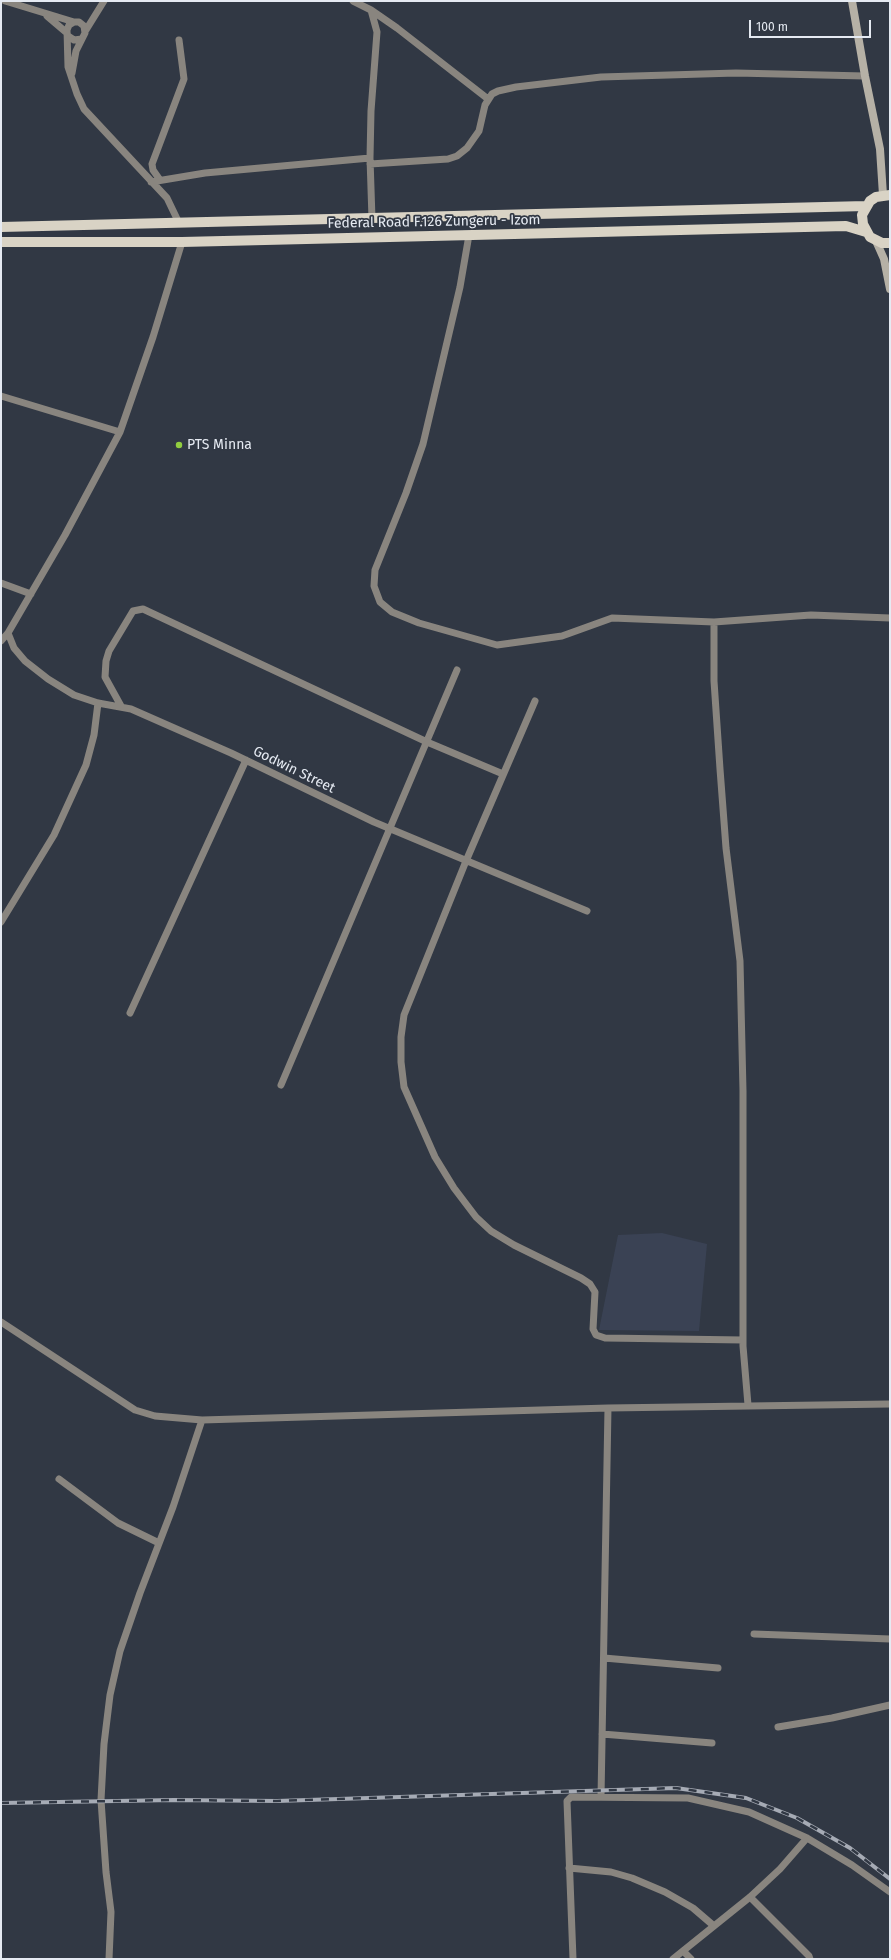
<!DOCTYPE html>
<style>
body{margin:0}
#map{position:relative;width:891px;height:1960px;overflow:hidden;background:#313844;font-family:"Fira Sans",sans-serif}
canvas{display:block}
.frame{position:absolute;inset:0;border:2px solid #e5eaf2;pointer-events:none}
.scale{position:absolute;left:749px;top:20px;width:122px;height:18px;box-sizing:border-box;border:2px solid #e5eaf2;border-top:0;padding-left:5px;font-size:12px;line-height:14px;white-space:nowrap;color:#e5eaf2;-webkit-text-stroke:3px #313844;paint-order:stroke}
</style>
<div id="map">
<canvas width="891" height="1960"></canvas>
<div class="frame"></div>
<div class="scale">100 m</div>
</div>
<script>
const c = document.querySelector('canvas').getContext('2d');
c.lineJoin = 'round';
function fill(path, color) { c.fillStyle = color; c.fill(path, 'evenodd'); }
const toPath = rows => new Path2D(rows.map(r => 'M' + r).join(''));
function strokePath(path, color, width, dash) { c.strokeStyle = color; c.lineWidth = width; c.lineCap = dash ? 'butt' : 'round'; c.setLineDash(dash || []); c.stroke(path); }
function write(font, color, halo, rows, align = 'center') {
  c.font = font + ' "Fira Sans",sans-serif'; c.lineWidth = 3.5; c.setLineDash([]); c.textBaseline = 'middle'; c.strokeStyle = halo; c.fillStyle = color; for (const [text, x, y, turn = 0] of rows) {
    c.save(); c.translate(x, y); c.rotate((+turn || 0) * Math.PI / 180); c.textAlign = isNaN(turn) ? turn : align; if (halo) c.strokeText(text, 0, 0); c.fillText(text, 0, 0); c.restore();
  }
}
fill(toPath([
 [662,1233,707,1244,699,1331,599,1330,618,1235]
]), '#3a4254');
strokePath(toPath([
 [5,1,74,22],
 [353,1,371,10,377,32,371,111,370,158,372,219],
 [371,10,397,28,488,99],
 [47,16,67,33],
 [86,30,104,1],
 [68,36,74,40,82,39,85,33,84,26,79,22,74,22,69,25,67,30,68,67,77,94,84,109,167,198,179,223],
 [72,73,76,51,82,39],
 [370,164,448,159,457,156,467,148,479,131,485,105,492,94,498,91,516,87,601,77,736,73,865,76],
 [160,180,153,170,152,164,184,79,179,40],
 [151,182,205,173,370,158],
 [469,235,460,287,423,444,406,493,375,570,374,586,380,602,392,612,419,623,497,645,562,636,612,618,714,622,811,615,890,618],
 [1,396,120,432],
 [1,583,31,594],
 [714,622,714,681,720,769,726,848,740,961,743,1091,743,1346,748,1405],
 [8,633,14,648,25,661,48,679,74,695,98,703,131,709,231,753,374,822,587,911],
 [1,641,8,633,65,535,120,432,153,337,182,242],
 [535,701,466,861,404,1015,401,1037,401,1062,404,1087,435,1157,454,1188,476,1217,491,1231,514,1245,581,1278,590,1284,595,1292,593,1329,596,1335,605,1338,743,1340],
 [121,706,105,677,106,661,109,651,133,611,143,609,427,742,503,774],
 [1,922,54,835,86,765,94,735,98,703],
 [130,1013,246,760],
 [281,1085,457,670],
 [1,1322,135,1410,155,1416,202,1420,608,1408,890,1404],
 [59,1479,118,1523,159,1543],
 [754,1634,890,1639],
 [604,1658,718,1668],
 [778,1727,832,1718,890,1705],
 [602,1734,712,1743],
 [601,1797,608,1408],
 [569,1868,611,1872,632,1878,665,1892,693,1908,714,1926],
 [750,1897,809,1956,810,1959],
 [683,1951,691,1959],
 [109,1959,111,1912,106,1872,101,1800,104,1744,110,1695,120,1651,140,1593,173,1507,202,1420],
 [573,1959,567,1801,571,1797,688,1798,749,1812,807,1838,852,1865,890,1892],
 [673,1959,750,1897,780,1869,807,1838]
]), '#89857f', 7);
strokePath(toPath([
 [852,1,865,76,880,149,883,195],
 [876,241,884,259,890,289]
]), '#b6b1a6', 8);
strokePath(toPath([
 [890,195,876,197,870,201,862,215,863,224,870,237,882,243,890,243],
 [1,227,866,206],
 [1,242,182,242,846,226,866,232]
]), '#d9d3c5', 10);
const rail = toPath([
 [1,1803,174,1800,277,1801,676,1788,746,1798,797,1818,850,1848,890,1879]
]);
strokePath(rail, '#a6abb5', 4);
strokePath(rail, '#313844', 2.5, [8]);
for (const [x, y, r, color] of [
 [179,445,4,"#91cd3f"]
]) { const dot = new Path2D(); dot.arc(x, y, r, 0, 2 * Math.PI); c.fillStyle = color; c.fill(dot); strokePath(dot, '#313844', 1.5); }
write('14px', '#e5eaf2', '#313844', [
 ["Federal Road F.126 Zungeru - Izom",434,222,-1],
 ["Godwin Street",294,770,26]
]);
write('14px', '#e5eaf2', '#313844', [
 ["PTS Minna",187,445]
], 'left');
</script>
